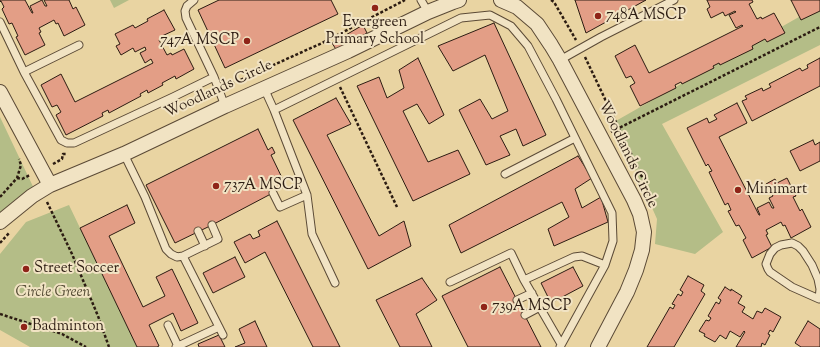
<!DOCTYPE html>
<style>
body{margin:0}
canvas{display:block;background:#e9d4a2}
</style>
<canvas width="820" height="347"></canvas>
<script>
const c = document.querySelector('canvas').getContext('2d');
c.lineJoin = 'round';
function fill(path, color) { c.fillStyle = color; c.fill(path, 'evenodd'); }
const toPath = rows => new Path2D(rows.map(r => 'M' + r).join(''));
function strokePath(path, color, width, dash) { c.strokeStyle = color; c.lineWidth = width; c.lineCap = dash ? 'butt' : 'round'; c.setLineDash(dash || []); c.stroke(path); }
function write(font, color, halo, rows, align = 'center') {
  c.font = font + ' "Sorts Mill Goudy",serif'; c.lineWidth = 4; c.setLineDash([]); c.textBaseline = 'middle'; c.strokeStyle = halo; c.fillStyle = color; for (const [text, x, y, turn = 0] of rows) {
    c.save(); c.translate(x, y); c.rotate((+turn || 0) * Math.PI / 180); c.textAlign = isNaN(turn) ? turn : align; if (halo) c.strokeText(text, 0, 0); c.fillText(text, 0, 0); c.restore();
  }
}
fill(toPath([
 [110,0,129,0,114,8],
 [820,5,820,45,662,124,723,232,695,254,655,244,657,219,614,122],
 [0,117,37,195,0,214],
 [69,205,137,347,30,347,0,330,0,254,26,222]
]), '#b4bd87');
const building = toPath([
 [0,0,25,0,32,13,33,13,30,6,42,0,45,6,47,6,44,0,69,0,73,9,76,7,85,25,64,36,58,23,56,24,54,20,39,28,41,32,39,33,45,45,25,55,16,37,18,36,12,23,9,24,2,9,4,7,1,1,0,2,0,0],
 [219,0,331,0,338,14,225,68,198,10,219,0],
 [575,0,646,0,586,33,575,0],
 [707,0,752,0,753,2,749,4,757,19,761,17,762,19,774,13,785,33,767,42,765,39,752,46,753,49,720,65,719,63,713,66,714,68,682,84,681,82,675,85,676,88,640,106,630,86,635,83,631,76,626,78,615,56,635,45,649,73,743,26,742,25,736,28,729,15,736,12,735,11,725,16,723,12,711,18,707,9,710,7,707,0],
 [791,0,820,0,820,11,801,20,791,0],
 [164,10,175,30,162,36,163,38,159,40,167,55,171,53,172,55,184,49,194,69,176,79,175,76,162,83,163,85,148,93,147,90,140,94,141,96,109,113,108,110,102,113,103,116,66,135,56,115,61,112,57,105,52,107,41,85,61,74,75,102,153,63,151,59,145,63,140,53,146,50,145,47,135,52,133,48,121,55,116,46,120,44,115,34,133,25,135,28,148,21,147,19,164,10],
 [494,23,546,135,523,146,516,129,500,136,510,155,486,165,459,110,480,99,492,119,508,111,485,55,453,71,438,46,494,23],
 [363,25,367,33,337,51,332,43,363,25],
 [418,58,444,115,429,124,417,104,403,111,428,162,458,150,470,174,413,201,357,86,379,77,387,98,404,88,399,70,418,58],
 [820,58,820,86,752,121,742,101,747,99,745,96,762,88,763,91,771,87,769,84,800,68,802,71,808,68,807,65,820,58],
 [336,98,351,124,327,135,379,236,404,221,411,246,368,269,293,120,336,98],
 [737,103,747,123,719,137,759,215,760,215,757,208,769,202,772,208,774,208,769,198,773,196,766,184,775,179,777,183,787,178,796,196,793,197,800,211,802,209,811,227,791,238,785,225,783,226,781,222,766,230,768,234,766,235,772,247,752,258,743,240,746,238,739,225,736,226,728,211,731,210,728,203,725,205,709,172,712,171,708,164,706,166,687,128,707,118,709,123,717,119,714,115,737,103],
 [258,129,268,150,272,147,275,153,271,155,286,186,212,225,175,243,146,185,258,129],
 [813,140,815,145,820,142,820,161,800,171,790,151,813,140],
 [578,156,592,178,575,189,582,208,601,197,608,222,554,246,548,229,569,217,562,202,461,253,449,225,578,156],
 [127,205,135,223,109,236,143,307,165,296,156,277,172,269,198,323,181,331,173,313,149,325,159,346,157,347,137,347,80,228,127,205],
 [277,221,340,347,313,347,265,252,245,263,234,242,250,234,253,239,260,236,258,231,277,221],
 [235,257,245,277,213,293,203,273,235,257],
 [500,267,541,347,468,347,442,296,500,267],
 [573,267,583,286,551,303,541,283,573,267],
 [688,276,704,285,701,291,705,294,674,347,647,347,670,307,673,309,675,305,672,304,678,294,681,296,683,292,680,290,688,276],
 [422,278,437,300,416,314,432,347,400,347,376,300,422,278],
 [725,287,731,291,731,289,742,296,738,303,745,307,742,312,753,319,757,311,762,313,765,308,781,317,773,332,770,330,768,334,770,335,765,345,762,343,761,347,736,347,745,332,744,331,740,337,730,331,726,339,720,335,715,342,704,336,705,334,699,331,706,320,709,321,711,318,708,316,716,302,719,304,721,300,718,298,725,287],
 [255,321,267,347,235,347,245,343,239,329,255,321],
 [808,321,820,329,820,347,801,347,795,343,808,321],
 [219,335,225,347,199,347,198,344,219,335]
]);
fill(building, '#e39e86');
strokePath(building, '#2c1c12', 1);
const lane = toPath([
 [194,0,187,6,185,11,186,18,214,77,225,106],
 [421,0,428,12],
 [0,22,24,72,61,140,67,143,74,143,173,97,214,77],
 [560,60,601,37,674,0],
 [24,72,79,45],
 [264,88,274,110,307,195,312,234,335,283],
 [274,110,461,18,490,15,511,26,528,46,556,99,612,213,613,241,605,265,560,347],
 [124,154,145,197,166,249,171,254,177,257,183,256,218,239,212,225],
 [505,174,575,138],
 [273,193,280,207,307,195],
 [198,231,205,246],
 [792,243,798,246,803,251,812,265,818,279,820,289,819,299,792,287,770,272,768,269,766,264,770,254,775,248,781,245,792,243],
 [183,256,223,335],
 [524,280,574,257,582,256,605,265],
 [450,282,511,253,524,280,561,344],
 [517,300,532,293],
 [525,315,540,307],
 [168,325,178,346],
 [176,347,219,327]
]);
const street = toPath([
 [501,0,517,7,537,24,551,45,560,60,634,200,640,214,644,232,642,250,636,270,627,292,598,347],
 [0,92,50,185],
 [0,222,32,196,50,185,124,154,225,106,348,51,428,12,453,2,459,0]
]);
strokePath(lane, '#5b4a36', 9);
strokePath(street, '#5b4a36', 16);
strokePath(toPath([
 [551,0,554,2,576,40],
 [585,57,644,181,651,201],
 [227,86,322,43,405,0],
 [340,87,397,207],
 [170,111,210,94],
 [611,132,820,27],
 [53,164,62,159,63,154,66,154],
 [17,178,22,179,30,175],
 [0,197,17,178,21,165,19,159],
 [47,202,72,254,98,316,109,347],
 [0,243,9,233],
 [0,314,62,334,86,347]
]), '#2c1c12', 2.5, [3, 2]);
strokePath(lane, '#f1e3c3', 7);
strokePath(street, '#f1e3c3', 14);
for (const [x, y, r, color] of [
 [375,8,4,"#8f2418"],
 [598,16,4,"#8f2418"],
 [247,41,4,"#8f2418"],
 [216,186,4,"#8f2418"],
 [738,190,4,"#8f2418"],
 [26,269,4,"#8f2418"],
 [484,307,4,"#8f2418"],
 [24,327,4,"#8f2418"]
]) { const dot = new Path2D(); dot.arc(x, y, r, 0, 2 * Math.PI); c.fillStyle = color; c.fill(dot); strokePath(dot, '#f1e3c3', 1.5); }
write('15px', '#2c1c12', '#f1e3c3', [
 ["748A MSCP",606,16],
 ["Evergreen",375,23,"center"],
 ["Primary School",375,40,"center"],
 ["747A MSCP",239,41,"right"],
 ["737A MSCP",224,186],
 ["Minimart",746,190],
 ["Street Soccer",34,269],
 ["739A MSCP",492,307],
 ["Badminton",32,327]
], 'left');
write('15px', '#2c1c12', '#f1e3c3', [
 ["Woodlands Circle",219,90,-25],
 ["Woodlands Circle",627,155,64]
]);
write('italic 15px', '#554c35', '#f1e3c3', [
 ["Circle Green",53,293]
]);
</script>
